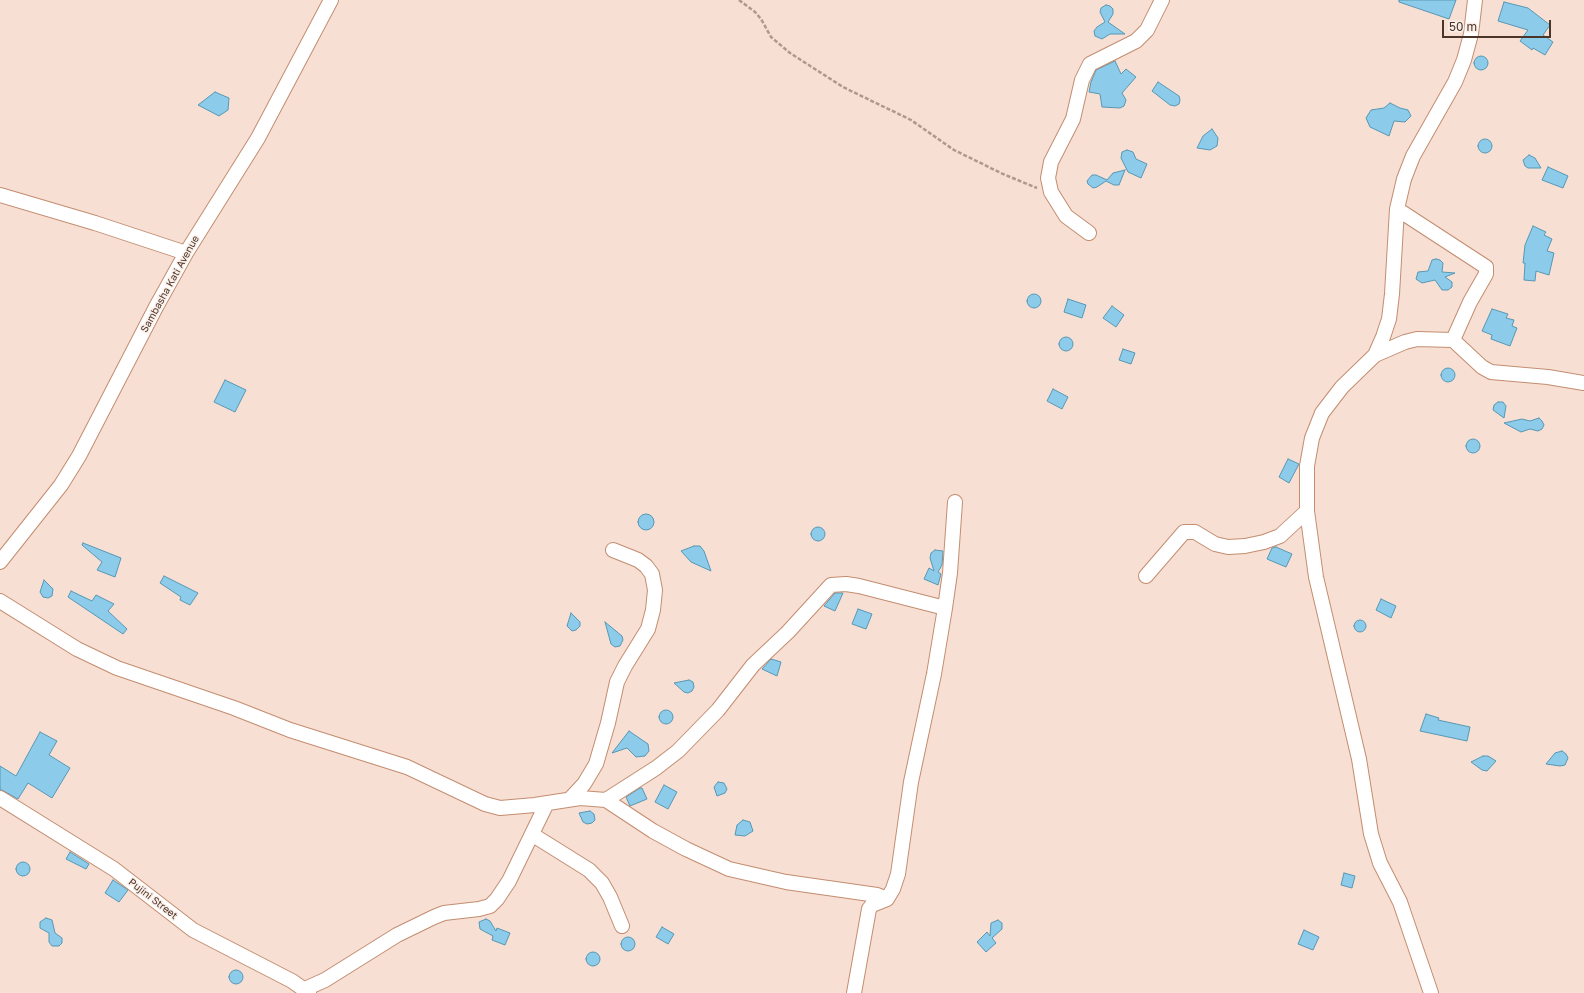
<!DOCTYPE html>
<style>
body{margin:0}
#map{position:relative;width:1584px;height:993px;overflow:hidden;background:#f7dfd3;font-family:"Golos Text",sans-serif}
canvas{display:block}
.scale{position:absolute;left:1442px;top:20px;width:109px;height:18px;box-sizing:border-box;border:2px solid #4b3428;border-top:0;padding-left:5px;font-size:12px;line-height:14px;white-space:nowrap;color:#4b3428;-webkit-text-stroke:3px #fbefe9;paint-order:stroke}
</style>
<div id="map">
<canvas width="1584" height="993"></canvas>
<div class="scale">50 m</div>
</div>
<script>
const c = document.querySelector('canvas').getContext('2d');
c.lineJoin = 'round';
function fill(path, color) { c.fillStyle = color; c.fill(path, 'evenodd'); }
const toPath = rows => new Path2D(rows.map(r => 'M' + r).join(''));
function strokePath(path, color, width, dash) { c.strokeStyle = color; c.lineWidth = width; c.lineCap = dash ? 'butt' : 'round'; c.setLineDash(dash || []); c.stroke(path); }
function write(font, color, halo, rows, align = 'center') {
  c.font = font + ' "Golos Text",sans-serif'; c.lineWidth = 3; c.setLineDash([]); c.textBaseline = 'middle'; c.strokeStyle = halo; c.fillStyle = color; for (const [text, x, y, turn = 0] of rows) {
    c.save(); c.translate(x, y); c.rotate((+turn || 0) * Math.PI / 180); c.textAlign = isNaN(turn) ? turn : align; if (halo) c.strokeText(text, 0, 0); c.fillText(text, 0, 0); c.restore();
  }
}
const building = toPath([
 [1399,0,1456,0,1449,19,1399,2,1399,0],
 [1504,2,1528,8,1550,25,1543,35,1553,42,1545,55,1533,48,1532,50,1520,41,1528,30,1498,21,1504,2],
 [1106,5,1110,6,1113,9,1113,14,1108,22,1125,34,1110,34,1102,39,1095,36,1094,31,1097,27,1105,22,1100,12,1101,8,1106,5],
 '1474 63a7 7 0 1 1 14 0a7 7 0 1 1-14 0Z',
 [1115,61,1121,74,1126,69,1136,77,1122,93,1126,100,1124,106,1120,108,1102,107,1100,94,1089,92,1091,82,1096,70,1115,61],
 [1158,82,1179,96,1180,100,1179,104,1175,106,1170,105,1152,91,1158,82],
 [215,92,229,98,228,110,219,116,198,105,215,92],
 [1390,103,1400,108,1408,110,1411,116,1405,122,1394,121,1389,136,1370,127,1366,118,1371,110,1384,108,1390,103],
 [1212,129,1218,138,1217,146,1210,150,1197,148,1203,136,1212,129],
 '1478 146a7 7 0 1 1 14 0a7 7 0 1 1-14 0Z',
 [1127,150,1133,152,1136,159,1147,164,1141,178,1128,172,1121,158,1122,152,1127,150],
 [1529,155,1535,158,1541,168,1528,168,1525,166,1523,160,1529,155],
 [1548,167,1568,176,1563,188,1542,180,1548,167],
 [1125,170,1119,185,1114,185,1106,181,1097,187,1093,188,1088,184,1087,181,1092,175,1096,175,1107,180,1113,173,1125,170],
 [1533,226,1546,232,1544,235,1552,239,1547,251,1554,253,1549,275,1536,271,1535,281,1524,280,1525,263,1523,263,1525,245,1533,226],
 [1436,259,1440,260,1443,263,1442,272,1455,273,1445,277,1452,282,1452,287,1448,290,1442,290,1435,280,1422,283,1416,279,1418,272,1428,271,1432,260,1436,259],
 '1027 301a7 7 0 1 1 14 0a7 7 0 1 1-14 0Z',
 [1068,299,1086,305,1082,318,1064,312,1068,299],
 [1112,306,1124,315,1116,327,1103,318,1112,306],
 [1492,309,1508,314,1506,318,1514,320,1512,326,1517,328,1510,346,1491,339,1492,335,1482,331,1492,309],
 '1059 344a7 7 0 1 1 14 0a7 7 0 1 1-14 0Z',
 [1123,349,1135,353,1131,364,1119,360,1123,349],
 '1441 375a7 7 0 1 1 14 0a7 7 0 1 1-14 0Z',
 [225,380,246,390,235,412,214,402,225,380],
 [1053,389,1068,397,1062,409,1047,401,1053,389],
 [1498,402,1503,402,1506,406,1504,418,1493,410,1494,405,1498,402],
 [1539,418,1542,421,1544,425,1542,429,1538,431,1530,429,1521,432,1504,423,1522,419,1530,421,1539,418],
 '1466 446a7 7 0 1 1 14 0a7 7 0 1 1-14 0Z',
 [1288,459,1299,464,1289,483,1279,477,1288,459],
 '638 522a8 8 0 1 1 16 0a8 8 0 1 1-16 0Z',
 '811 534a7 7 0 1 1 14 0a7 7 0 1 1-14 0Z',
 [83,543,121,558,115,577,97,570,102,562,82,545,83,543],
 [694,546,700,546,704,551,711,571,691,562,681,551,694,546],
 [1276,547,1292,554,1286,567,1267,559,1272,548,1276,547],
 [935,550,943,551,942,565,938,572,941,574,938,585,924,579,929,568,934,571,930,558,931,553,935,550],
 [164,576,198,593,190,605,180,600,181,597,160,583,164,576],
 [44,580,53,589,52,596,48,598,43,597,40,592,44,580],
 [71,591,92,601,96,595,114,604,108,611,127,629,123,634,68,597,71,591],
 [835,593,843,593,835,611,824,606,835,593],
 [1381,599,1396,606,1391,618,1376,610,1381,599],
 [858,609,872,614,866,629,852,624,858,609],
 [571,613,580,622,580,626,576,630,572,631,567,626,571,613],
 '1354 626a6 6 0 1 1 12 0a6 6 0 1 1-12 0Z',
 [605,622,622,636,623,640,620,646,615,647,611,644,605,622],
 [771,659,781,662,777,676,762,669,771,659],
 [689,680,693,682,694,687,692,691,688,693,684,692,674,683,689,680],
 '659 717a7 7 0 1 1 14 0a7 7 0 1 1-14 0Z',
 [1426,714,1439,718,1438,720,1470,727,1467,741,1420,731,1426,714],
 [629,731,648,744,649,751,645,756,636,757,627,748,612,753,629,731],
 [40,732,57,741,49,755,70,768,52,798,28,783,18,799,0,789,0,766,16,776,40,732],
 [1562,751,1566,754,1568,758,1565,765,1560,766,1546,764,1555,753,1562,751],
 [1483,756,1488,756,1496,761,1487,771,1482,770,1471,762,1483,756],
 [718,782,724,783,727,789,725,793,717,796,714,787,718,782],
 [664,785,677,792,668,809,655,802,664,785],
 [640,788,642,788,647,799,630,806,626,797,640,788],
 [590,811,594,814,595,820,592,823,587,824,583,822,579,813,590,811],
 [743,820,750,822,753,831,745,836,735,835,737,825,743,820],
 [70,852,89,864,86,869,66,859,70,852],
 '16 869a7 7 0 1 1 14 0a7 7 0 1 1-14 0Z',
 [1344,873,1355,876,1352,888,1341,885,1344,873],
 [113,880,128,890,119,902,105,893,113,880],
 [46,918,52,920,55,933,62,938,62,943,59,946,52,946,49,942,49,933,40,928,40,922,46,918],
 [486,919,490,921,496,931,497,928,510,933,505,945,492,940,493,936,480,929,479,922,486,919],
 [998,920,1002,923,1002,929,992,938,996,943,986,952,977,942,987,932,990,936,991,923,998,920],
 [662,927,674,934,668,944,656,937,662,927],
 [1304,930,1319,937,1313,950,1298,944,1304,930],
 '621 944a7 7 0 1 1 14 0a7 7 0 1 1-14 0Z',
 '586 959a7 7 0 1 1 14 0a7 7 0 1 1-14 0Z',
 '229 977a7 7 0 1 1 14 0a7 7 0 1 1-14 0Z'
]);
fill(building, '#8cccea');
strokePath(building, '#5797b3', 1);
const minor = toPath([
 [0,195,95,223,186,253],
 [1397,209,1486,267,1486,274,1470,302,1453,340],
 [1089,233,1066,216,1051,192,1048,178,1051,162,1073,119,1082,80,1090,64,1136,41,1147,30,1162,0],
 [1375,355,1405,342,1417,339,1453,340,1482,367,1491,372,1548,377,1584,383],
 [0,562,61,485,79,456,156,307,186,253,258,138,331,0],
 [1146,576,1184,532,1195,532,1215,544,1228,547,1245,546,1264,542,1280,536,1307,511],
 [0,601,77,649,117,668,234,708,290,730,407,767,485,804,500,808,535,805,580,798,606,800,653,831,686,849,729,869,786,882,877,895,887,899],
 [0,798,114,869,193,930,292,981,309,993],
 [570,799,584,784,596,764,608,723,617,682,625,666,648,629,653,610,655,590,652,574,646,566,638,560,613,550],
 [606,800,656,768,678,751,718,710,753,665,788,632,831,585,846,584,859,586,945,608],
 [533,835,589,870,602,883,610,897,622,926],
 [305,989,325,980,397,935,434,917,444,913,479,909,490,906,497,899,509,881,547,803],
 [854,993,869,909,872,905,887,899,893,889,898,874,911,782,934,674,945,608,950,573,955,502],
 [1431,993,1400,902,1380,863,1371,834,1359,759,1316,577,1307,511,1307,466,1312,438,1322,413,1342,387,1375,355,1383,337,1389,319,1392,294,1397,209,1404,179,1413,156,1455,82,1464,60,1471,34,1475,0]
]);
strokePath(minor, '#c38d70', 16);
strokePath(toPath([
 [739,0,755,12,761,19,771,37,790,53,843,87,911,120,954,150,1003,174,1037,188]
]), '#b0988c', 2.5, [4, 2]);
strokePath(minor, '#fff', 14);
write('10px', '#4b3428', '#fbefe9', [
 ["Sambasha Kati Avenue",170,284,-61],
 ["Pujini Street",153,899,38]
]);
</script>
